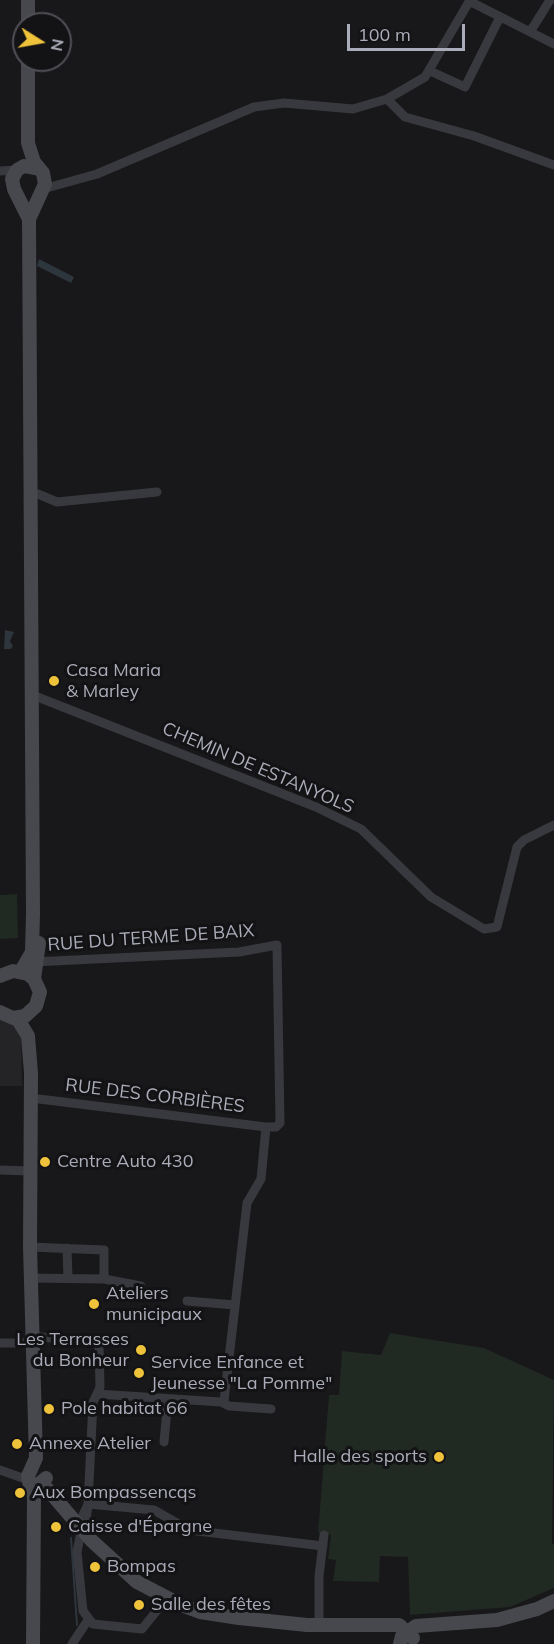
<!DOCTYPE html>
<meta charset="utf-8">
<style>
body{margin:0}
#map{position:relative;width:554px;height:1644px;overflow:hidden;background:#181719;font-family:Mulish,sans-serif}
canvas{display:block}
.north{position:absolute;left:12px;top:12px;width:60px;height:60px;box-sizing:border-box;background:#131214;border:2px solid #4f5056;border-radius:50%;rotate:101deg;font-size:16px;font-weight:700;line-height:24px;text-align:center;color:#aaadb9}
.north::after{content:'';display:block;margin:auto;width:21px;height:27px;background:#eec23a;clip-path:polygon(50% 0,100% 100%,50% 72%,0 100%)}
.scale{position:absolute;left:347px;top:24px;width:118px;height:27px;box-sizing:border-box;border:3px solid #aaadb9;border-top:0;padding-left:8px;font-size:18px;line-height:21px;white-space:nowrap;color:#aaadb9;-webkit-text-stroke:4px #131214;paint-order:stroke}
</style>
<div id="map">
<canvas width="554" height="1644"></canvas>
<div class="north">N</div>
<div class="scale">100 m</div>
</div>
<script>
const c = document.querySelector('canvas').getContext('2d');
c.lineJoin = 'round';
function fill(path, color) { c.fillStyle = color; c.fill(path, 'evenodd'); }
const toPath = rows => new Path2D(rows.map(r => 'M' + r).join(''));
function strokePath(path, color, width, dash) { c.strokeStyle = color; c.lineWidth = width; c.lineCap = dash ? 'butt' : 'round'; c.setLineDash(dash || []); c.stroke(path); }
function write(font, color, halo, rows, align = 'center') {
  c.font = font + ' Mulish,sans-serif'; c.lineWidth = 6; c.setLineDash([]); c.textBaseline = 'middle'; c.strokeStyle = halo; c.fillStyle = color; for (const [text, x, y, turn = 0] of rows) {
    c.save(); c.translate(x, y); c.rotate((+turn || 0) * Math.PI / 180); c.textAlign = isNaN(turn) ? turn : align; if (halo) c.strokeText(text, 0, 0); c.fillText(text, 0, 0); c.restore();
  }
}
fill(toPath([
 [0,1014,21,1030,22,1086,0,1086]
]), '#242326');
fill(toPath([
 [17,894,18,938,0,939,0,895],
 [390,1333,484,1348,554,1380,552,1544,554,1544,554,1588,510,1607,410,1615,408,1557,380,1556,379,1582,333,1581,336,1560,328,1559,331,1535,318,1533,329,1395,339,1395,342,1351,381,1355]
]), '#212923');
fill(toPath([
 [39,259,74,277,71,283,37,266],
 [5,630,14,632,10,641,13,646,11,649,4,649]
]), '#2d353d');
strokePath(toPath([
 [71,1538,77,1625]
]), '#2d353d', 2);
strokePath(toPath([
 [469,1,554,44],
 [530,32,550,0],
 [430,71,465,87,500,17],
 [387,99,425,77,470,0],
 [0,171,17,170],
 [43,189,97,174,254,107,284,103,353,109,387,99,405,117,474,136,554,165],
 [29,495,38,494,57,502,157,492],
 [30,694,316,807,361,829,431,897,484,929,497,927,517,847,524,840,554,825],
 [31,1098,266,1127,276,1127,280,1123,277,945,239,952,33,962],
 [0,1170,31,1171],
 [30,1247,104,1250,104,1279],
 [67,1248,68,1278],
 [30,1278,104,1279,141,1286],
 [187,1301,235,1305],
 [31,1336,99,1343,100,1387,97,1394],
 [0,1343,32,1343],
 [221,1402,224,1401,247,1203,261,1179,266,1127],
 [271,1409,229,1406,221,1402,97,1394,93,1402,88,1504,154,1510,189,1530,323,1546],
 [164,1442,168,1399],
 [0,1470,28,1480],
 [79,1524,88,1504,85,1531],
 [82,1527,77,1552,83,1611,93,1624,142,1629,167,1598],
 [319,1626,319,1576,324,1535],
 [72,1644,88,1620]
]), '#38393e', 9);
strokePath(toPath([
 [28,0,28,24],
 [29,219,14,189,12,179,17,170,24,166,39,169],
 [21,971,32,952,33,913,29,219,45,184,43,173,34,162,28,143,28,60],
 [0,976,13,971,28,974,34,979,40,992,36,1006,25,1016,13,1018,0,1012],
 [34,979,39,943],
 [17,1018,28,1036,31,1073,30,1247,36,1458,28,1476,29,1482,37,1486,46,1478],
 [32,1484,34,1498,33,1644],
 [43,1484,91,1540,137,1582,181,1605,200,1612,239,1618,307,1625,399,1625,413,1638],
 [400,1644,402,1636,416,1626,497,1620,537,1609,554,1601]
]), '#46484e', 14);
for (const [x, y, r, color] of [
 [54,681,6,"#eec23a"],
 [45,1162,6,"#eec23a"],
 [94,1304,6,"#eec23a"],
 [141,1350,6,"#eec23a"],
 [139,1373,6,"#eec23a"],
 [49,1409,6,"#eec23a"],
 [17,1444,6,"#eec23a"],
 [439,1457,6,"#eec23a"],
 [20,1493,6,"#eec23a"],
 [56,1527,6,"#eec23a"],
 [95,1567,6,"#eec23a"],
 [139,1605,6,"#eec23a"]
]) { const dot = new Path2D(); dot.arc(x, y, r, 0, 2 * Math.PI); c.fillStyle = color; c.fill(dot); strokePath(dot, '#131214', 2); }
write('18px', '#aaadb9', '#131214', [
 ["Casa Maria",66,671],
 ["& Marley",66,692],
 ["Centre Auto 430",57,1162],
 ["Ateliers",106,1294],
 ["municipaux",106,1315],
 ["Les Terrasses",129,1340,"right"],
 ["du Bonheur",129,1361,"right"],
 ["Service Enfance et",151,1363],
 ["Jeunesse \"La Pomme\"",151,1384],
 ["Pole habitat 66",61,1409],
 ["Annexe Atelier",29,1444],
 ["Halle des sports",427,1457,"right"],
 ["Aux Bompassencqs",32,1493],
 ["Caisse d'Épargne",68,1527],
 ["Bompas",107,1567],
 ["Salle des fêtes",151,1605]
], 'left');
write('18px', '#aaadb9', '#131214', [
 ["CHEMIN DE ESTANYOLS",258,768,23],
 ["RUE DU TERME DE BAIX",151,938,-4],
 ["RUE DES CORBIÈRES",155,1096,7]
]);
</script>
